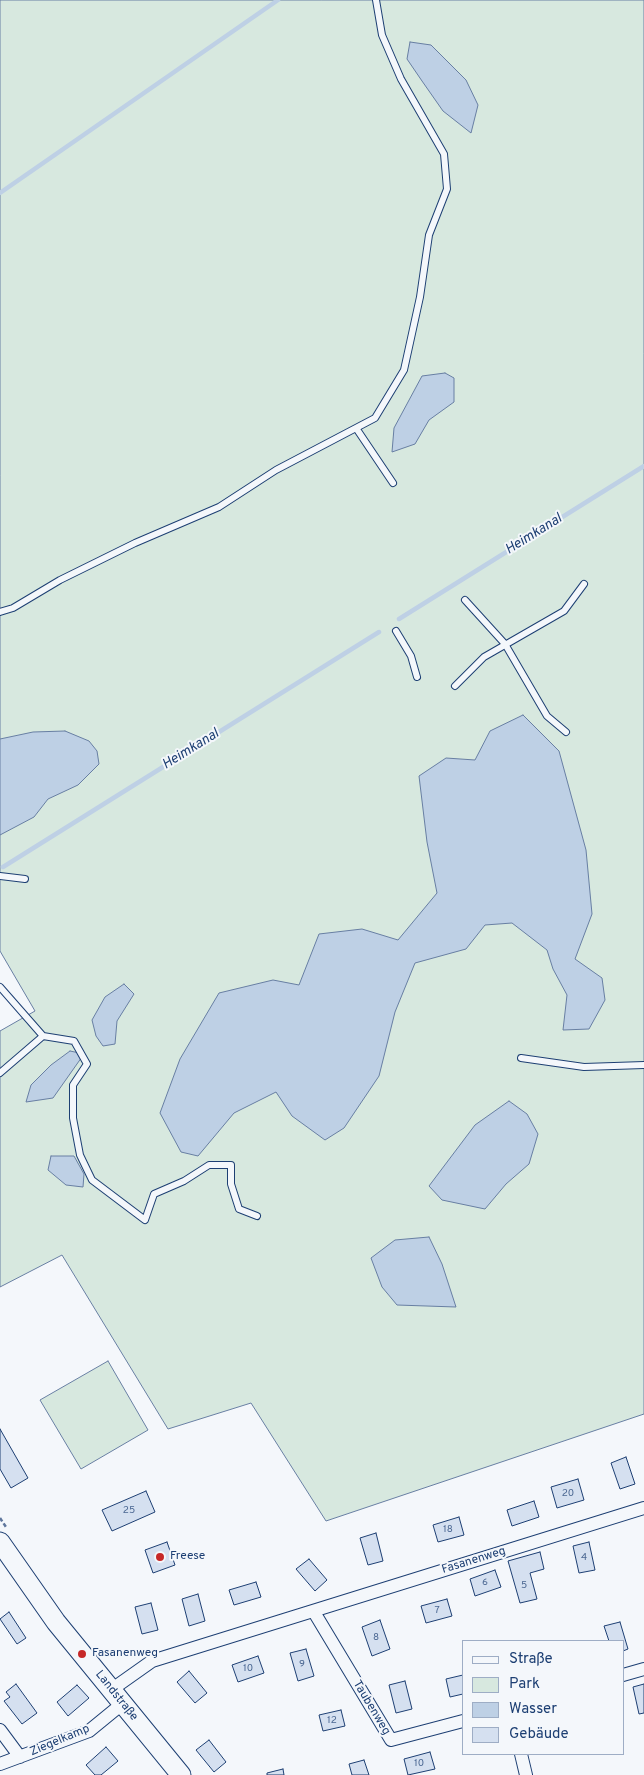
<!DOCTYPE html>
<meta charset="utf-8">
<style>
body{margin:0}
#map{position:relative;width:644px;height:1775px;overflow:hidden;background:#f4f7fb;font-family:Overpass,sans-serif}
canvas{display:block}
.legend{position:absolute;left:462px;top:1640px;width:162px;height:115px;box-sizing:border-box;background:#f4f7fb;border:1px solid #9eadc5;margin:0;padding:6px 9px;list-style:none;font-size:15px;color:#1d3f73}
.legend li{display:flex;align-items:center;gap:10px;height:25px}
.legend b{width:25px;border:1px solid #9eadc5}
</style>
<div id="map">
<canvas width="644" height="1775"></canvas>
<ul class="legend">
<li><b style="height:6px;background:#f4f7fb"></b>Straße</li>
<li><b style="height:14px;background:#d7e8df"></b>Park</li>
<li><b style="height:14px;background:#bed0e5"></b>Wasser</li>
<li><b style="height:14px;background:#d5e0f0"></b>Gebäude</li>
</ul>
</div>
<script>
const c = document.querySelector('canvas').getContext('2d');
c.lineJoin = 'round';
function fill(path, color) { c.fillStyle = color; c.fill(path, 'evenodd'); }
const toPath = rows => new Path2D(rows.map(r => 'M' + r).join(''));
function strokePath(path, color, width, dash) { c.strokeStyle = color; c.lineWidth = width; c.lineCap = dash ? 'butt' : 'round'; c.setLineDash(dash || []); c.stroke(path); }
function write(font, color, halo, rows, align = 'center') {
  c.font = font + ' Overpass,sans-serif'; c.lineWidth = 4; c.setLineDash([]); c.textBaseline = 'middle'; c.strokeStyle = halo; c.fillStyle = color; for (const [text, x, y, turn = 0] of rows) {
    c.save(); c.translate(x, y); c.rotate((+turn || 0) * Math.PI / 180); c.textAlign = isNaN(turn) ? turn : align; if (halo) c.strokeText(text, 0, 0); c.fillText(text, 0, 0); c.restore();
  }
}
const green = toPath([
 [0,0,644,0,644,1414,326,1521,251,1403,168,1429,62,1255,0,1287,0,1031,35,1011,0,951,0,0],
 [108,1361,148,1430,81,1469,40,1400,108,1361]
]);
fill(green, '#d7e8df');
strokePath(green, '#687fa3', 1);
const water = toPath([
 [410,42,431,45,466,80,478,105,471,133,443,111,422,81,407,59,410,42],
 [445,373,454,378,454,402,429,420,415,444,392,452,394,428,422,376,445,373],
 [523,715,559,751,586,850,592,914,575,959,602,978,605,1000,589,1029,563,1030,567,995,553,969,547,950,512,923,485,925,466,949,415,963,395,1012,379,1076,344,1128,325,1140,292,1116,276,1092,234,1113,198,1156,181,1152,160,1113,180,1059,219,993,273,980,299,985,319,934,362,929,398,940,437,893,427,842,419,776,446,758,475,760,490,731,523,715],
 [65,731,89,741,97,751,99,764,78,785,48,799,34,817,0,835,0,739,33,732,65,731],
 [124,984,134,994,117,1021,115,1044,103,1046,96,1036,92,1020,105,997,124,984],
 [70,1051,84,1054,53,1098,26,1102,31,1085,51,1065,70,1051],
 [509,1101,527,1114,538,1134,529,1164,506,1184,485,1209,442,1200,429,1186,475,1125,509,1101],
 [51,1156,74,1156,84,1174,83,1187,66,1185,48,1170,51,1156],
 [429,1237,442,1264,456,1307,397,1305,382,1287,371,1258,395,1240,429,1237]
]);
fill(water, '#bed0e5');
strokePath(water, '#687fa3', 1);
strokePath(toPath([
 [0,193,278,0],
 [399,619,644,466],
 [3,867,379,632]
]), '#bed0e5', 4.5);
const building = toPath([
 [0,1429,28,1478,11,1488,0,1469,0,1429],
 [626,1457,635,1484,620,1489,611,1463,626,1457],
 [578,1479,584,1500,557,1508,551,1487,578,1479],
 [146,1491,155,1512,112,1531,102,1510,146,1491],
 [534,1501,539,1517,512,1526,507,1510,534,1501],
 [459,1517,464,1535,438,1542,433,1525,459,1517],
 [376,1533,383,1561,368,1565,360,1538,376,1533],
 [167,1542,175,1565,153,1573,145,1550,167,1542],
 [589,1542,595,1570,579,1573,573,1546,589,1542],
 [540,1552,544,1569,530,1573,537,1599,520,1603,508,1561,540,1552],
 [309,1559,327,1580,315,1591,296,1569,309,1559],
 [495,1570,501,1587,475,1596,470,1579,495,1570],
 [256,1582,261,1597,234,1605,229,1590,256,1582],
 [198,1594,205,1621,189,1626,182,1599,198,1594],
 [447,1599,452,1616,426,1623,421,1606,447,1599],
 [151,1603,158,1630,142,1634,135,1607,151,1603],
 [9,1612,26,1638,17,1644,0,1619,9,1612],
 [380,1620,390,1649,372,1656,362,1627,380,1620],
 [620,1622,628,1649,623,1651,623,1641,609,1641,604,1626,620,1622],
 [306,1649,314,1676,298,1681,290,1653,306,1649],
 [258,1656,264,1673,238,1682,232,1665,258,1656],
 [189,1671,207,1693,195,1703,177,1682,189,1671],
 [463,1675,463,1694,450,1697,446,1679,463,1675],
 [405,1681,412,1709,396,1713,389,1685,405,1681],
 [16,1684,37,1713,22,1724,4,1701,10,1697,6,1692,16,1684],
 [644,1684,644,1713,639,1714,633,1687,644,1684],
 [77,1685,89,1698,68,1716,57,1702,77,1685],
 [341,1710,345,1726,323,1731,319,1715,341,1710],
 [209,1740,226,1762,214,1772,196,1750,209,1740],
 [106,1747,118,1761,101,1775,95,1775,86,1765,106,1747],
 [430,1752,435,1769,408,1775,404,1759,430,1752],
 [364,1760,369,1775,352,1775,349,1764,364,1760],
 [283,1769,284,1775,267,1775,267,1773,283,1769]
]);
fill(building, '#d5e0f0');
strokePath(building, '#1d3f73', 1);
const lane = toPath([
 [356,428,393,483],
 [465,600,505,644,547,716,566,732],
 [0,612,13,608,60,580,135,543,219,507,276,470,375,418,404,370,420,297,429,235,447,189,444,154,401,79,382,35,376,0],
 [396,631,411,656,417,677],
 [455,686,484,657,564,611,584,584],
 [0,876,25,879],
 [0,987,43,1036,74,1041,87,1064,73,1085,73,1118,80,1155,92,1180,145,1220,154,1194,184,1181,209,1165,231,1165,231,1184,239,1209,257,1216],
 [521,1058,584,1067,644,1065],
 [0,1073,43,1036]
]);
const street = toPath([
 [314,1612,391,1740,463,1721],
 [623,1675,644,1669],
 [111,1690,152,1661,644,1508],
 [0,1730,20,1757],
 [521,1754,526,1775],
 [0,1764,89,1731,122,1704]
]);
const secondary = toPath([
 [0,1542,56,1622,181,1775]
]);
strokePath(lane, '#1d3f73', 8);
strokePath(street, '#1d3f73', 14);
strokePath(secondary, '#1d3f73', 21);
strokePath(toPath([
 [0,1518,6,1527]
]), '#5e769c', 2.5, [4, 2.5]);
strokePath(lane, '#f4f7fb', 6);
strokePath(street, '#f4f7fb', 12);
strokePath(secondary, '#f4f7fb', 19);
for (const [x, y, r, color] of [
 [160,1557,5,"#c62828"],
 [82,1654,5,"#c62828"]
]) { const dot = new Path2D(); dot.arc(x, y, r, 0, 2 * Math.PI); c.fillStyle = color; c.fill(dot); strokePath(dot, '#f4f7fb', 2); }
write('10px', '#4b6792', null, [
 ["20",568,1494],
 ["25",129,1511],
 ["18",448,1530],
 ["4",584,1558],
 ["6",485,1583],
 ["5",524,1586],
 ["7",437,1611],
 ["8",376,1638],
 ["9",302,1665],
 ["10",248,1669],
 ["12",332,1721],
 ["10",419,1764]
]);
write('12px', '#1d3f73', '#f4f7fb', [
 ["Freese",170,1557],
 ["Fasanenweg",92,1654]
], 'left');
write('12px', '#1d3f73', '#f4f7fb', [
 ["Fasanenweg",474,1561,-17],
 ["Landstraße",116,1696,51],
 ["Taubenweg",371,1708,59],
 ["Ziegelkamp",60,1741,-23]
]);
write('italic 14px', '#1d3f73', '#f4f7fb', [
 ["Heimkanal",534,535,-32],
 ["Heimkanal",191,750,-32]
]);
</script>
